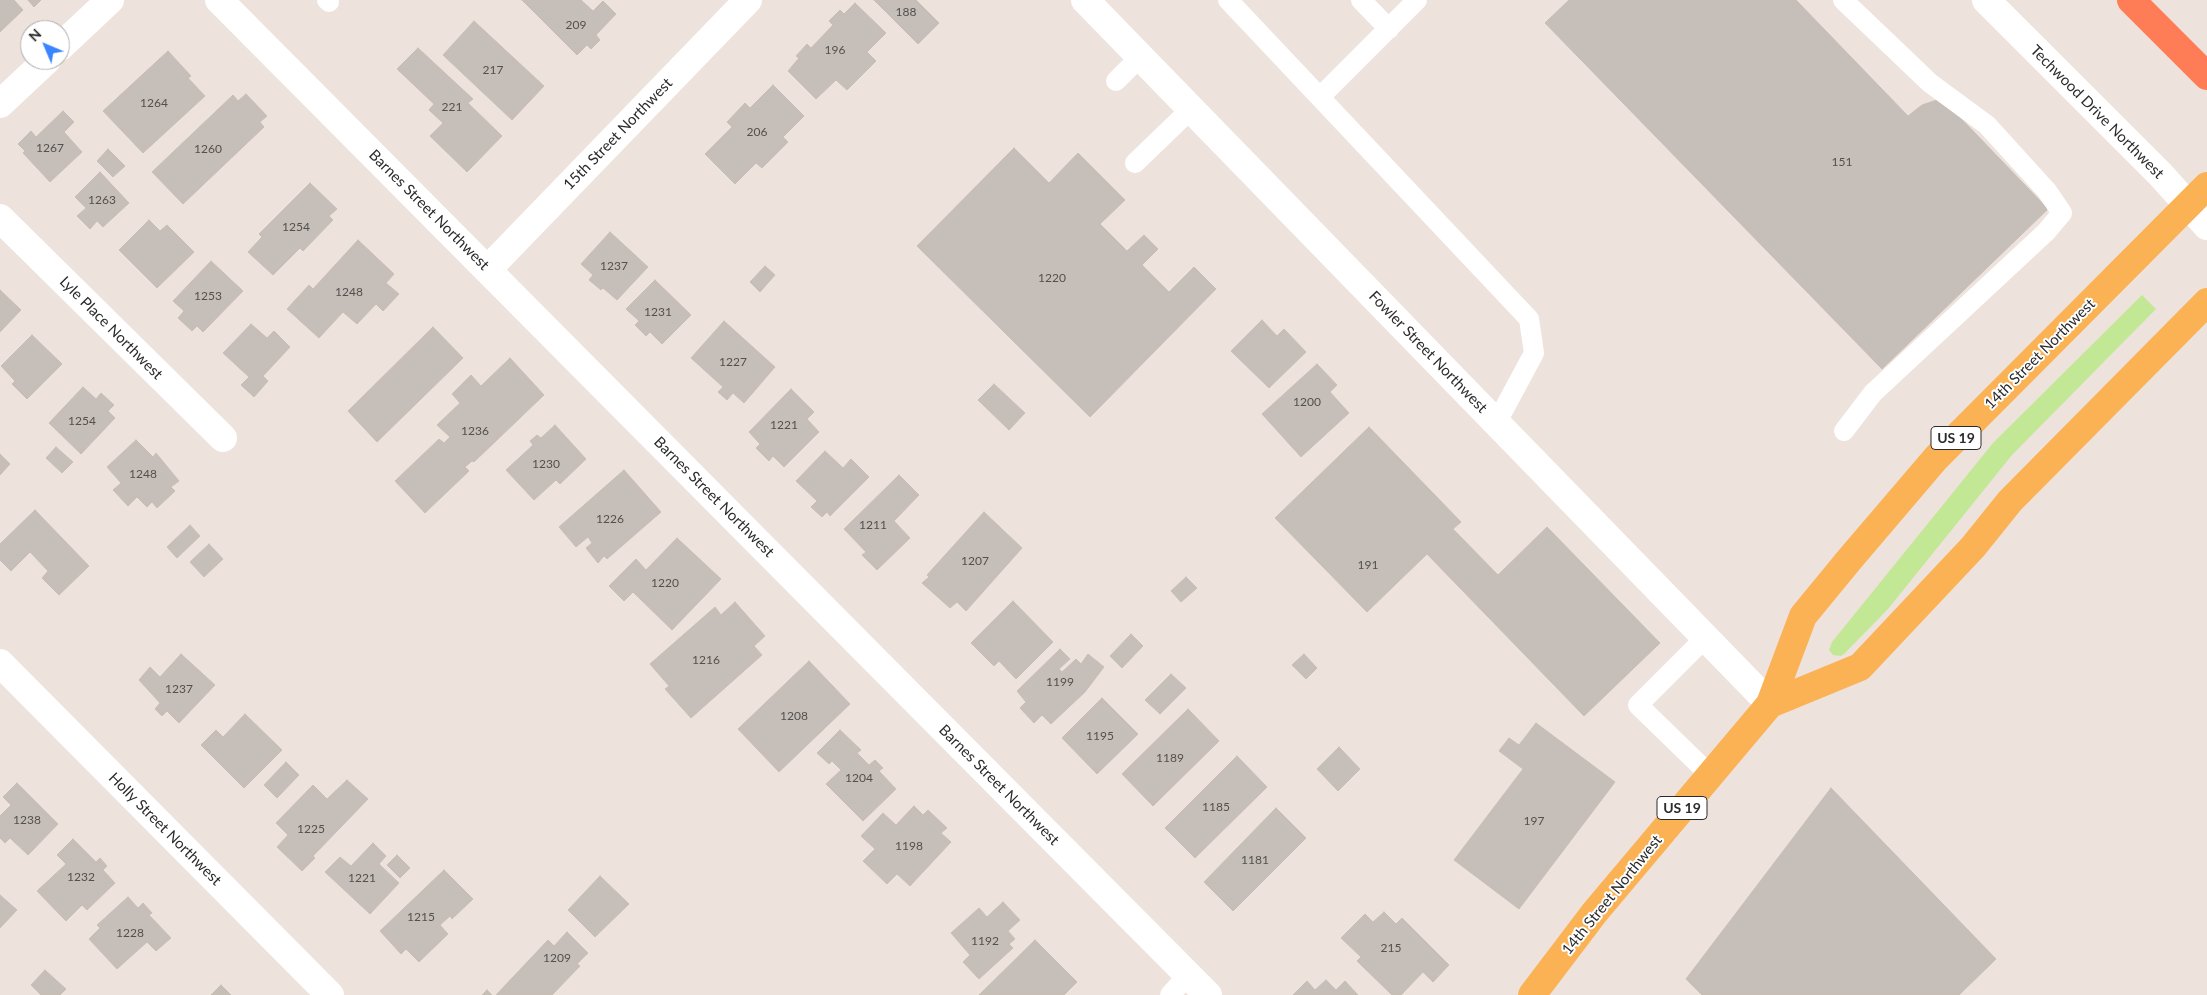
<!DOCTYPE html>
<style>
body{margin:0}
#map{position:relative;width:2207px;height:995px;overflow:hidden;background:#eee2dc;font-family:Lato,sans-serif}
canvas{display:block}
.north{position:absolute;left:20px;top:20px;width:50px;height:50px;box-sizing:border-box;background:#fff;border:1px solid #aaa;border-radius:50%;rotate:315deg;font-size:14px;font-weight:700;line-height:20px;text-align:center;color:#2b2b2b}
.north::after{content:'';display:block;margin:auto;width:18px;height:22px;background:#3885ff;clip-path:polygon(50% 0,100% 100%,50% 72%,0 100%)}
</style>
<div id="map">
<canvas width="2207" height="995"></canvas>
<div class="north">N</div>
</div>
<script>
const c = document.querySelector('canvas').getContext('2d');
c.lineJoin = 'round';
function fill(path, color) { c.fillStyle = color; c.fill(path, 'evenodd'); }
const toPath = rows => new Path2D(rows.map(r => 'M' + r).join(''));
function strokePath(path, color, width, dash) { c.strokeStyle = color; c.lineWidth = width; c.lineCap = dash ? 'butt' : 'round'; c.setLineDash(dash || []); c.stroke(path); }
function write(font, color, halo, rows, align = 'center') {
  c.font = font + ' Lato,sans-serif'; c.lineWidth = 4; c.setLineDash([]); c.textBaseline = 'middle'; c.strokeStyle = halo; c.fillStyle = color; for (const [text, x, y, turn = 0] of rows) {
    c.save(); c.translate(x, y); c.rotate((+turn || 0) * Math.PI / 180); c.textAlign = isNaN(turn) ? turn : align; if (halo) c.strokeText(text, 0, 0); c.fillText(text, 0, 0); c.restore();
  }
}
fill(toPath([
 [2142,295,2156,309,2012,455,1888,609,1844,654,1841,656,1833,655,1829,650,1832,642,1993,443]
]), '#c2e895');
const building = toPath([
 [0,0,14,0,23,10,0,32,0,0],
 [28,0,41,0,34,7,28,0],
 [522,0,581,0,593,11,603,1,616,14,596,35,600,40,591,49,587,45,577,55,522,0],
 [874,0,916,0,939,23,918,44,874,0],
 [1569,0,1796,0,1908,116,1922,105,1937,100,1951,108,2048,209,1882,369,1545,23,1569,0],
 [855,3,886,33,867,52,876,61,847,90,836,80,816,99,788,71,799,58,796,56,807,44,811,48,833,25,829,21,840,10,844,14,855,3],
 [474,21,544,86,512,120,443,55,474,21],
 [418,48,473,99,468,103,502,136,467,172,430,136,443,123,429,110,434,104,397,69,418,48],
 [168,51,191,76,188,78,205,96,143,153,103,111,168,51],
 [773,85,804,116,783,137,788,142,762,168,756,163,735,184,705,154,732,127,727,122,745,103,750,108,773,85],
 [246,94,267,116,260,122,264,127,183,204,152,172,233,95,238,101,246,94],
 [63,111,74,122,64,132,82,152,50,182,23,153,25,151,18,144,31,131,36,137,63,111],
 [1014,148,1049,183,1078,153,1125,200,1100,224,1127,251,1144,235,1158,249,1142,265,1169,292,1194,267,1216,289,1090,417,917,246,1014,148],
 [108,149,125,166,113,177,97,161,108,149],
 [100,172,129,203,103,227,97,221,90,229,77,216,86,208,75,197,100,172],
 [310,183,337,209,329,216,333,220,303,251,300,248,273,275,248,252,262,237,259,234,310,183],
 [149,220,160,231,167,225,194,252,157,288,119,250,149,220],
 [610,232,648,267,617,300,603,288,601,290,589,280,593,275,581,264,610,232],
 [358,240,394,274,386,283,399,294,383,311,376,304,357,324,343,312,319,338,287,309,309,285,313,289,358,240],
 [211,261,243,291,203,332,197,326,192,331,178,318,184,311,173,301,211,261],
 [765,266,775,275,760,292,750,282,765,266],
 [655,280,691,315,662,344,650,332,646,336,635,325,639,321,626,309,655,280],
 [0,290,21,310,0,332,0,290],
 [1262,320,1277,336,1284,329,1306,352,1269,388,1231,351,1262,320],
 [724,321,775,367,744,403,733,393,727,400,718,392,723,387,691,358,724,321],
 [251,324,267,338,274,331,290,347,263,376,268,381,254,397,241,385,249,377,223,353,251,324],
 [433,327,463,358,377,442,348,411,433,327],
 [32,335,62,364,27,399,12,384,15,381,1,366,32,335],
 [510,358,544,395,474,462,472,461,465,467,469,471,425,513,395,481,439,439,444,443,450,437,437,425,460,403,452,394,471,375,481,386,510,358],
 [1317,364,1337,385,1330,392,1349,413,1301,457,1262,414,1317,364],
 [994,384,1025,413,1009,430,978,400,994,384],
 [83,387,96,399,101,393,114,405,108,411,115,418,81,454,49,423,83,387],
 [791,389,814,412,807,419,819,432,784,467,773,456,769,461,756,448,760,444,749,432,791,389],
 [555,425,586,459,560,484,556,480,534,500,506,470,533,445,530,441,537,435,541,438,555,425],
 [1369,427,1461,522,1453,529,1498,575,1547,527,1660,643,1584,716,1427,554,1367,612,1275,518,1369,427],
 [136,440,153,457,156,453,179,481,171,487,175,491,157,508,152,502,147,507,137,497,128,506,113,490,121,483,107,467,136,440],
 [56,447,73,462,62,473,46,458,56,447],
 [825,451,843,468,851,459,869,477,830,516,827,512,822,517,811,507,817,501,796,481,825,451],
 [0,454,10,464,0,475,0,454],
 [624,470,661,512,607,559,604,556,598,563,586,548,592,543,588,537,576,547,559,527,624,470],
 [899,475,919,495,894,521,910,538,877,570,862,555,866,552,844,529,899,475],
 [35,510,89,566,59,595,42,578,48,571,30,552,11,571,0,560,0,544,35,510],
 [984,512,1022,548,966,611,957,602,950,608,922,583,929,577,927,575,984,512],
 [190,525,200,536,177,558,167,547,190,525],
 [677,538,721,579,672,630,633,592,624,601,609,586,636,559,646,570,677,538],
 [209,544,223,559,204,577,190,562,209,544],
 [1186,577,1197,588,1181,602,1171,591,1186,577],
 [1013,601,1053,642,1016,679,999,661,994,666,971,643,1013,601],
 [735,602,765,636,754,646,762,655,691,718,665,689,669,686,650,664,715,607,721,615,735,602],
 [1131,634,1143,646,1122,668,1110,656,1131,634],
 [1060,649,1070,659,1059,669,1062,672,1076,659,1081,664,1088,654,1104,667,1085,692,1051,724,1042,715,1034,723,1020,708,1026,702,1017,691,1060,649],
 [181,654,215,685,179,723,167,711,162,716,155,709,160,703,139,680,150,667,160,677,181,654],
 [1304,654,1317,668,1306,679,1292,665,1304,654],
 [809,661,850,704,779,772,738,729,809,661],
 [1171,674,1186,688,1160,714,1145,700,1171,674],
 [1102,698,1138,734,1097,774,1062,738,1102,698],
 [1188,709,1219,741,1153,806,1122,774,1188,709],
 [245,714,282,750,244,788,201,745,216,730,223,737,245,714],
 [1536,723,1615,782,1519,909,1454,860,1523,769,1499,751,1509,738,1519,745,1536,723],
 [840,730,861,750,857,753,869,765,875,760,883,768,879,771,896,789,863,821,826,784,841,770,832,761,829,764,817,753,840,730],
 [1339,747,1360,769,1338,791,1317,769,1339,747],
 [1237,756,1267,787,1195,858,1165,828,1237,756],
 [286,762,299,775,277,798,264,785,286,762],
 [347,780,368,799,313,856,315,858,302,871,277,847,288,835,276,823,313,785,327,799,347,780],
 [17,783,58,824,28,855,10,838,5,843,0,838,0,816,11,805,3,797,17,783],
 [1831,788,1996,959,1959,995,1702,995,1686,979,1831,788],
 [914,806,923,815,928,810,947,828,941,833,951,842,910,886,897,874,887,884,863,861,875,849,861,836,883,813,896,825,914,806],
 [1276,808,1306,838,1233,911,1204,882,1276,808],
 [73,839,96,862,100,858,107,866,103,870,115,883,87,910,82,905,66,921,37,891,66,864,57,855,73,839],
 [373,843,386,856,379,864,399,883,370,914,325,872,340,857,351,866,373,843],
 [397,855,410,868,400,878,387,865,397,855],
 [444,870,473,899,452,919,450,916,440,925,448,934,419,962,406,949,401,954,380,931,444,870],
 [600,876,629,904,595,937,568,910,600,876],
 [0,895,17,910,0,928,0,895],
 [128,897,138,908,143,903,152,913,149,915,171,938,156,951,147,942,117,969,89,939,100,928,97,925,128,897],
 [1003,902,1020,920,1008,931,1015,939,1009,944,1013,948,979,979,963,962,970,955,951,933,979,908,987,917,1003,902],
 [1384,912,1396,924,1402,918,1449,965,1433,982,1423,972,1401,995,1392,995,1357,961,1361,957,1341,938,1365,914,1373,922,1384,912],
 [567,932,588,953,577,964,580,966,552,995,496,995,548,940,554,946,567,932],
 [1035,940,1077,982,1064,995,979,995,1035,940],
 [45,970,66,989,60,995,41,995,31,985,45,970],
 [1326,980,1336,990,1345,981,1358,995,1293,995,1307,981,1315,990,1326,980],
 [221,985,231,995,211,995,221,985],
 [487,990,492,995,482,995,487,990]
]);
fill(building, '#c6beb8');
strokePath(building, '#c9beb5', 1);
strokePath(toPath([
 [327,0,329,2],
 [1228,0,1529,319,1534,353,1497,422],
 [1361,0,1389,29],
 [1843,0,1930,83,1987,125,2047,191,2062,213,2046,232,1873,393,1844,431],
 [1116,81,1140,57],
 [1321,96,1417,0],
 [1135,163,1191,109],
 [1706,637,1638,705,1710,775],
 [1170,995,1188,975]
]), '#fff', 20);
strokePath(toPath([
 [219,0,1208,995],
 [1085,0,1770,704],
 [60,47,110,0],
 [0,104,47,60],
 [0,218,223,438],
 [488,269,748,0],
 [0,663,330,995]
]), '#fff', 28);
strokePath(toPath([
 [1986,0,2160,174,2207,226]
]), '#fff', 28);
strokePath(toPath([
 [1770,704,1860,667,1973,547,2010,501,2207,302],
 [1532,995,1595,912,1770,704,1803,616,1849,560,1936,458,2207,186]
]), '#fab254', 28);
strokePath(toPath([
 [2131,0,2207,76]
]), '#ff7d56', 28);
write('12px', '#52504e', null, [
 ["188",906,12],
 ["209",576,25],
 ["196",835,50],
 ["217",493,70],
 ["1264",154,103],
 ["221",452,107],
 ["206",757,132],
 ["1267",50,148],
 ["1260",208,149],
 ["151",1842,162],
 ["1263",102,200],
 ["1254",296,227],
 ["1237",614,266],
 ["1220",1052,278],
 ["1248",349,292],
 ["1253",208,296],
 ["1231",658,312],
 ["1227",733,362],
 ["1200",1307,402],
 ["1254",82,421],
 ["1221",784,425],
 ["1236",475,431],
 ["1230",546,464],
 ["1248",143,474],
 ["1226",610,519],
 ["1211",873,525],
 ["1207",975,561],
 ["191",1368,565],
 ["1220",665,583],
 ["1216",706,660],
 ["1199",1060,682],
 ["1237",179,689],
 ["1208",794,716],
 ["1195",1100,736],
 ["1189",1170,758],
 ["1204",859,778],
 ["1185",1216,807],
 ["1238",27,820],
 ["197",1534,821],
 ["1225",311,829],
 ["1198",909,846],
 ["1181",1255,860],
 ["1232",81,877],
 ["1221",362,878],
 ["1215",421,917],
 ["1228",130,933],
 ["1192",985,941],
 ["215",1391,948],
 ["1209",557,958]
]);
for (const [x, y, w] of [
 [1956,438,50],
 [1682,808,50]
]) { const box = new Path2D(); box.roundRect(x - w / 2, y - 11.5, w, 23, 4); c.fillStyle = '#fff'; c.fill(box); strokePath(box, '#2b2b2b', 1); }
write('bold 14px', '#2b2b2b', null, [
 ["US 19",1956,438],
 ["US 19",1682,808]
]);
write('15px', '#2b2b2b', '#fff', [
 ["Techwood Drive Northwest",2097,112,45],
 ["15th Street Northwest",618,134,-46],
 ["Barnes Street Northwest",429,210,45],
 ["Lyle Place Northwest",111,328,45],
 ["Fowler Street Northwest",1428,352,46],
 ["14th Street Northwest",2040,354,-45],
 ["Barnes Street Northwest",714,497,45],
 ["Barnes Street Northwest",999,785,45],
 ["Holly Street Northwest",165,829,45],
 ["14th Street Northwest",1612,895,-51]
]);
</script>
